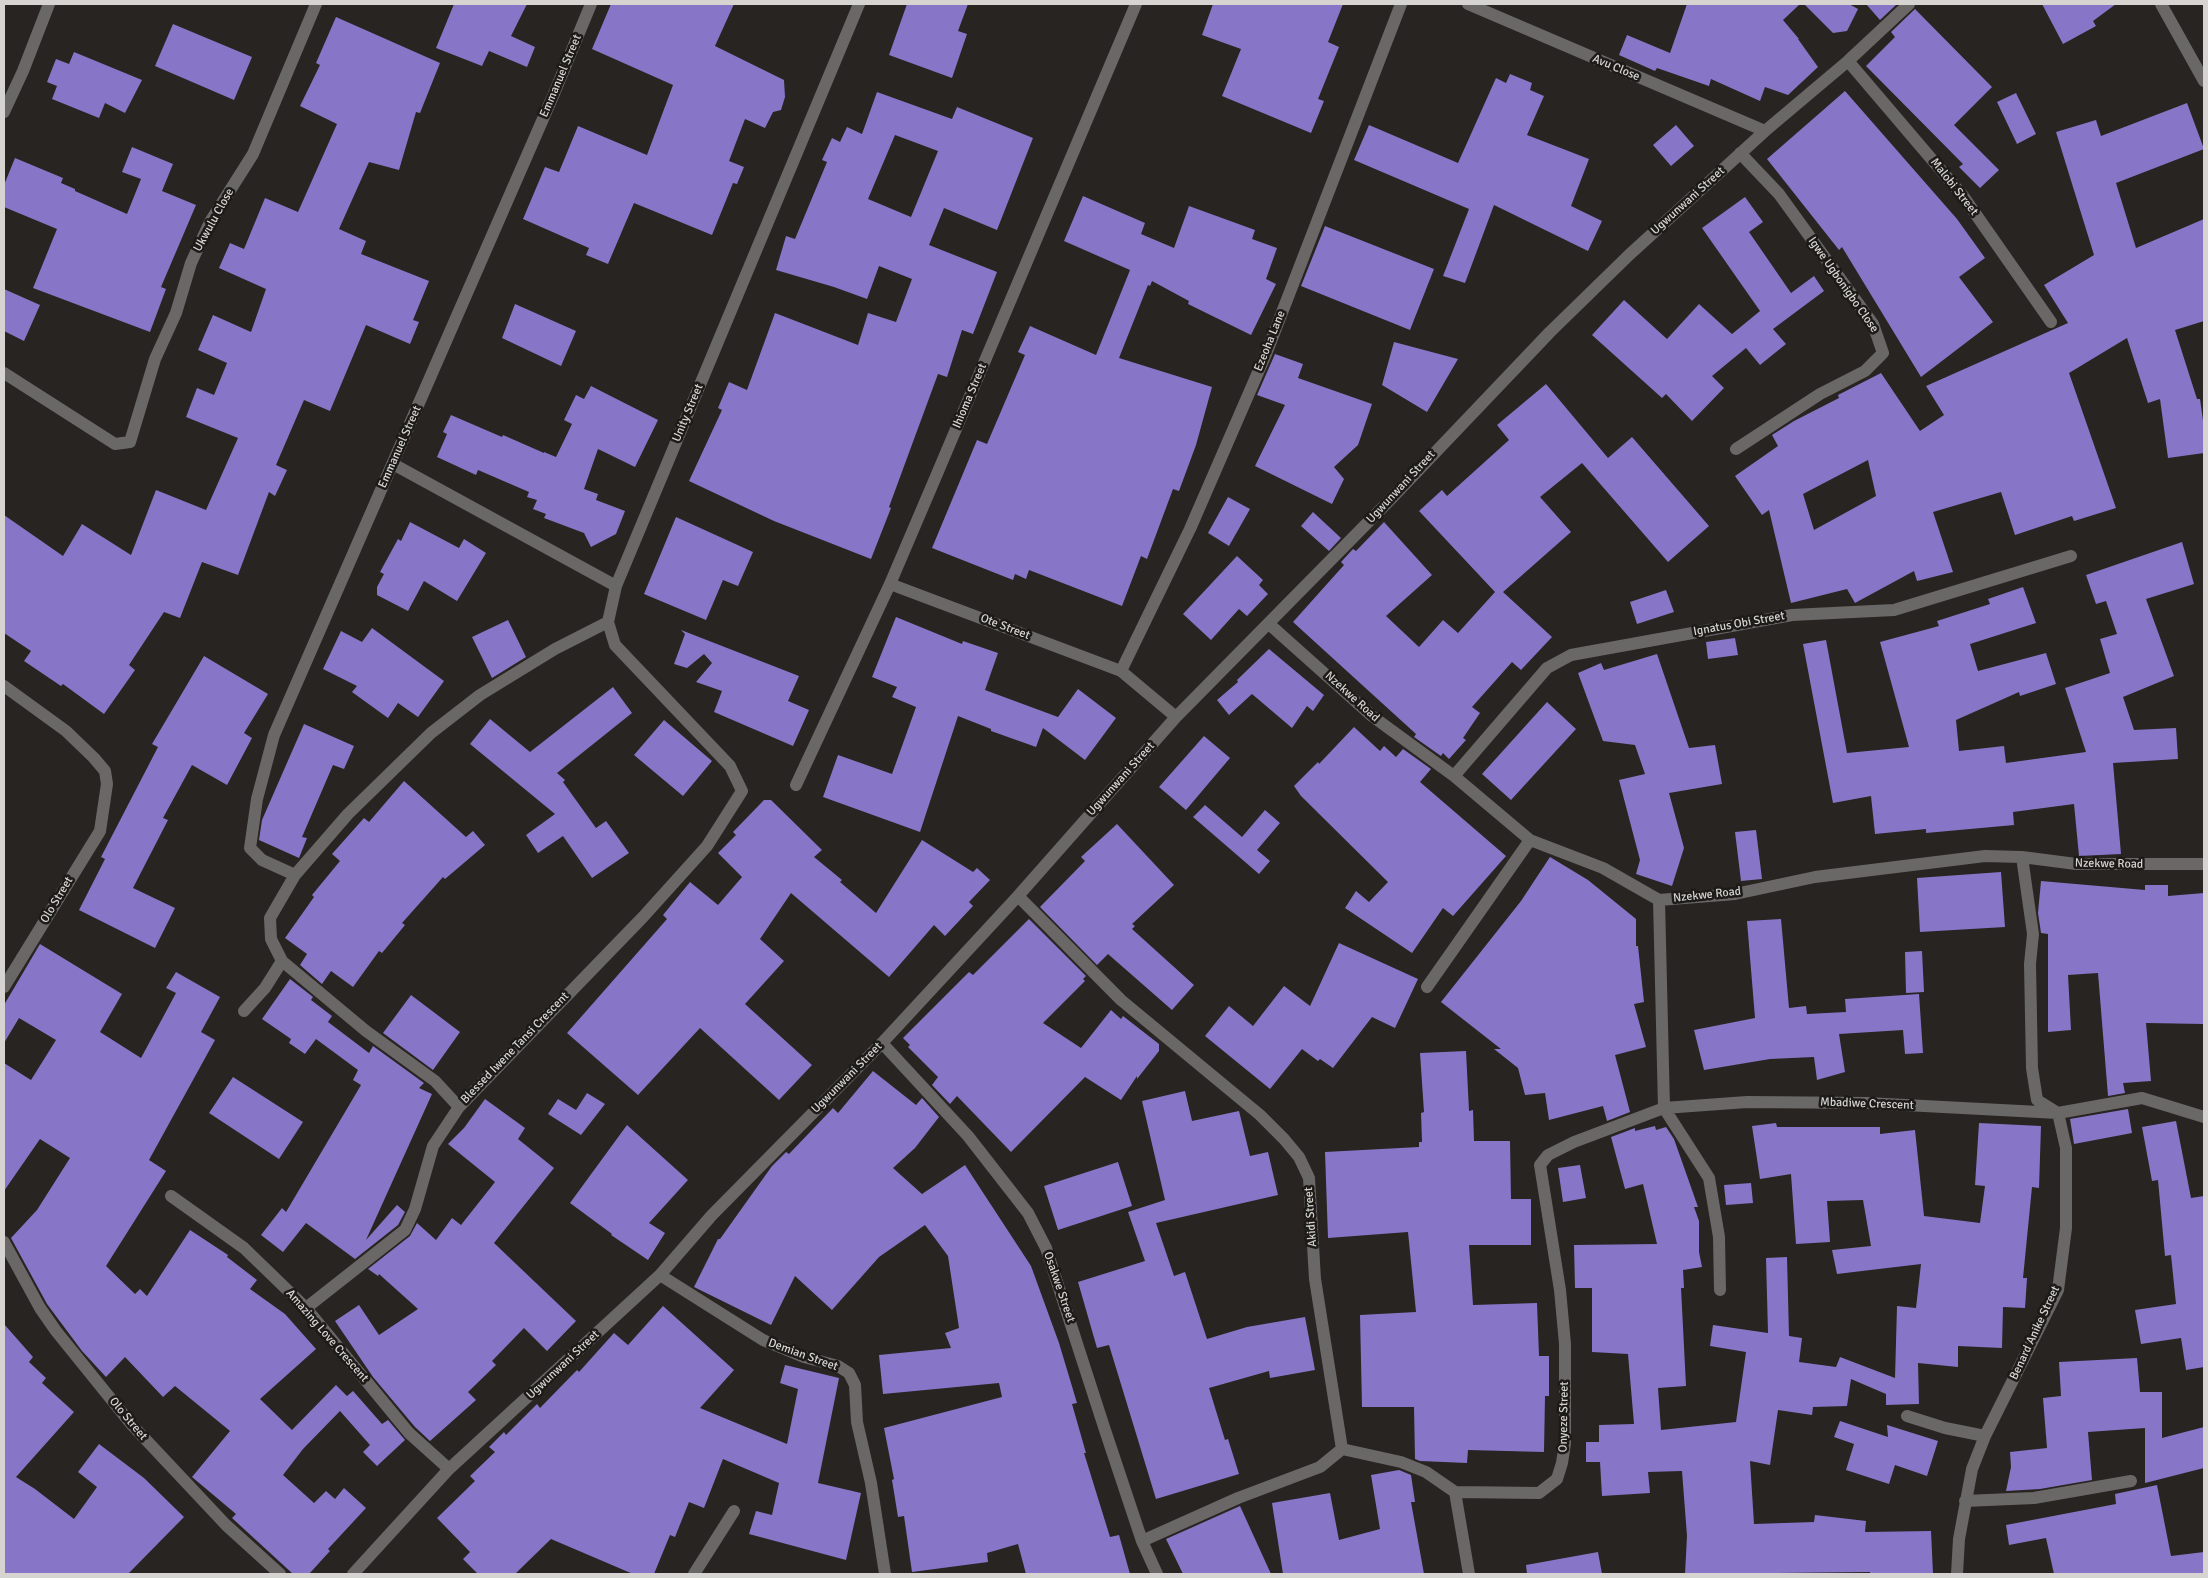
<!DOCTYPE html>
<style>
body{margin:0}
#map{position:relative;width:2208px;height:1578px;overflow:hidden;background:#272421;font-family:Signika,sans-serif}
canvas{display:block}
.frame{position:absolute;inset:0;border:5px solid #d5d4d1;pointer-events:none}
</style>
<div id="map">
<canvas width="2208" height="1578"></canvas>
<div class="frame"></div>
</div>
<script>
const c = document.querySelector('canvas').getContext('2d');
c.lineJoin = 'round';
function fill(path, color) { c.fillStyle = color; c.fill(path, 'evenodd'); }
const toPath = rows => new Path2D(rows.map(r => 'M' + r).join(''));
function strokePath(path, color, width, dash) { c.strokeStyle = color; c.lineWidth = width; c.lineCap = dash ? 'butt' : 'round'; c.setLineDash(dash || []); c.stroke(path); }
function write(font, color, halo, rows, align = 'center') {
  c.font = font + ' Signika,sans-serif'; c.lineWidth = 5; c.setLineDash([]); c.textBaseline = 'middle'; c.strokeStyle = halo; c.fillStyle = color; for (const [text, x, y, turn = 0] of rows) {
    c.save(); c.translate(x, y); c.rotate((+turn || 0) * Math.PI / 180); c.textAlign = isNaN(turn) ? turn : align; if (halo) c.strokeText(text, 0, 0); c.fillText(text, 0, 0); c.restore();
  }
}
fill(toPath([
 [454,4,527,4,511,36,535,47,527,67,489,51,482,66,436,48],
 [611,4,734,4,715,46,784,80,785,97,781,110,773,112,765,128,745,119,729,161,744,167,737,184,733,183,712,235,634,203,608,264,586,255,589,248,523,219,545,167,559,172,578,126,647,155,673,85,592,49],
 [907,4,968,4,958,31,967,34,952,78,889,55],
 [1213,4,1343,4,1328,42,1339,47,1318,99,1324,101,1311,133,1222,96,1241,49,1202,35],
 [1687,4,1800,4,1783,20,1799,39,1798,39,1818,67,1788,95,1765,87,1760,101,1711,79,1709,86,1657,68,1655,71,1619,55,1627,35,1670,53],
 [1804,4,1849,4,1858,9,1847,31,1833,33],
 [1866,4,1897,4,1880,20],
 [2042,4,2116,4,2093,21,2096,26,2063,44],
 [1915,9,1992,87,1954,125,1999,170,1980,188,1959,167,1963,164,1866,66,1895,37,1891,32],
 [336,17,440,63,420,113,416,112,399,170,369,162,339,229,366,241,361,254,429,281,413,320,419,322,410,344,366,325,330,411,304,400,276,465,287,470,275,496,269,492,238,575,202,562,180,618,164,612,129,665,135,670,104,714,63,684,61,686,24,661,31,651,4,633,4,515,63,556,82,524,131,555,156,490,206,510,238,438,186,417,197,388,214,395,227,363,198,350,213,315,251,332,266,289,219,268,230,243,244,249,265,198,298,212,337,124,300,106,320,65,316,63],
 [173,24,252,57,234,100,155,66],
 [74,52,142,80,125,113,105,103,99,118,52,99,57,86,47,82,56,59,69,64],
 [1510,74,1532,83,1530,90,1544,96,1527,135,1589,159,1571,206,1602,221,1588,251,1494,205,1465,283,1443,276,1469,209,1354,160,1369,125,1458,163,1496,78,1506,83],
 [1845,91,1957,219,1985,258,1959,277,1993,322,1921,377,1842,247,1839,250,1767,159],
 [877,92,952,119,957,107,1033,138,997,230,944,208,929,245,997,272,973,334,962,330,947,377,938,374,889,507,891,508,871,559,774,521,689,481,722,410,718,408,729,382,747,390,775,313,858,345,868,313,896,322,912,279,879,266,867,299,834,287,776,270,786,236,795,239,827,162,822,160,832,138,840,142,847,127,862,134],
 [895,135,938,151,911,217,868,199],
 [2016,93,2036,134,2017,144,1997,102],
 [2187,103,2204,149,2116,183,2136,248,2204,219,2204,321,2175,330,2197,399,2200,399,2204,428,2204,453,2168,458,2160,399,2148,403,2127,338,2069,373,2116,508,2074,521,2072,516,2015,535,2001,492,1933,512,1953,572,1917,581,1914,571,1855,603,1847,589,1791,603,1769,510,1762,515,1735,476,1778,446,1772,435,1794,421,1839,398,1838,395,1881,373,1920,431,1944,415,1926,386,2068,323,2044,285,2094,255,2056,132,2096,120,2101,136],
 [1868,460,1876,496,1814,530,1803,494],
 [1676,125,1694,146,1671,166,1653,145],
 [132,147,173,164,162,191,196,205,161,287,166,289,150,332,33,288,57,229,4,207,4,185,15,158,63,178,61,183,75,189,75,191,127,214,141,179,122,172],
 [1083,196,1145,223,1141,234,1174,248,1189,206,1255,230,1252,239,1277,248,1266,279,1276,284,1251,335,1188,304,1189,301,1152,281,1150,286,1148,285,1119,358,1212,387,1196,445,1179,491,1173,489,1147,559,1141,556,1122,606,1029,570,1026,579,1015,574,1013,580,932,548,977,440,987,444,1025,355,1018,352,1030,326,1096,355,1130,270,1064,241],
 [1745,197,1763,222,1749,232,1791,293,1814,276,1824,291,1773,329,1786,344,1760,365,1746,348,1712,376,1724,388,1692,421,1666,394,1662,398,1592,335,1624,300,1667,339,1699,304,1732,334,1760,311,1702,228],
 [1325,226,1434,269,1410,330,1301,286],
 [4,289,40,305,24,341,4,331],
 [515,304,576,331,561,366,502,338],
 [1394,342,1458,359,1427,412,1382,385],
 [1275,354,1303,364,1298,378,1372,404,1358,445,1334,467,1344,479,1332,504,1255,466,1285,405,1257,395],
 [1546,384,1608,458,1632,437,1709,526,1668,562,1582,463,1540,497,1571,532,1503,592,1552,637,1521,670,1512,662,1472,707,1480,713,1463,738,1466,740,1449,759,1443,753,1441,756,1414,737,1416,734,1293,622,1344,565,1341,562,1353,549,1356,551,1384,522,1432,575,1386,616,1419,647,1443,620,1458,633,1495,592,1419,511,1442,490,1447,496,1509,440,1497,425],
 [591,386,658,420,635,467,598,449,584,489,598,494,596,500,625,511,616,534,591,547,584,533,544,518,546,514,533,509,537,500,527,497,529,492,478,470,476,475,437,457,447,434,443,432,451,415,502,437,503,435,544,453,544,452,556,457,572,424,564,420,576,395,584,399],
 [1228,497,1250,509,1229,546,1208,533],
 [1313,512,1341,538,1329,551,1301,526],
 [676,517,753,552,738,586,723,580,706,620,644,594],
 [410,522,459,548,464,539,486,553,457,601,424,581,408,611,377,595,377,587,384,574,380,572,398,539,401,541],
 [2182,542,2194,584,2146,599,2174,676,2123,697,2134,730,2176,728,2178,759,2113,763,2121,854,2079,856,2074,804,2013,812,2014,825,1926,833,1926,829,1875,834,1871,796,1833,803,1803,644,1826,640,1847,753,1909,747,1880,642,1939,626,1937,621,1990,604,1988,599,2023,587,2036,623,1970,644,1978,671,2046,653,2056,684,2020,696,2019,692,1956,720,1959,751,2004,746,2006,763,2086,752,2065,688,2110,673,2100,639,2117,634,2106,601,2096,604,2086,575],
 [1237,556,1263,580,1259,585,1268,594,1247,616,1239,609,1211,640,1183,614],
 [1666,590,1674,612,1637,624,1630,602],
 [896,617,962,644,963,641,998,653,985,690,1058,717,1078,689,1116,718,1085,760,1043,728,1036,747,991,731,991,729,958,716,920,832,823,797,838,755,892,774,916,707,892,697,897,687,872,677],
 [508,620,526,657,492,678,472,637],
 [372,628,444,681,418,717,398,703,388,718,352,692,357,686,323,669,341,631,362,642],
 [681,630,799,676,788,701,809,710,793,746,714,712,722,691,696,682,712,663,704,654,687,668,674,664,685,634],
 [1735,638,1738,655,1708,659,1706,642],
 [1269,649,1324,695,1313,711,1307,706,1292,728,1252,694,1229,715,1217,700,1238,682,1237,680],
 [1657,654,1689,748,1715,745,1722,784,1669,793,1684,848,1672,886,1636,874,1640,860,1619,780,1645,774,1635,745,1603,741,1578,673,1601,663,1604,670],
 [204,656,268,694,244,733,252,738,227,785,192,765,163,818,168,820,133,888,175,908,155,948,79,910,105,859,101,857,158,747,152,744],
 [613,687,632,713,557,773,565,780,563,782,596,828,606,821,629,853,592,878,563,836,538,853,526,835,555,814,470,744,490,719,530,752],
 [1547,702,1576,729,1511,800,1482,774],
 [664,720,712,761,683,796,634,755],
 [304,724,354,746,344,769,333,765,302,837,307,838,299,858,259,840,262,820],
 [1354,727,1380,751,1384,746,1396,757,1403,749,1431,769,1420,782,1506,856,1453,916,1443,908,1412,953,1345,908,1356,891,1369,902,1388,882,1301,796,1294,786,1318,762,1319,764],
 [1204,736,1230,758,1186,810,1159,787],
 [404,781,466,837,473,831,485,845,445,879,443,877,402,923,405,925,382,953,379,951,353,987,331,971,322,984,300,965,307,954,285,938,314,897,312,895,340,861,332,854,364,818,369,822],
 [764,800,771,800,822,850,814,857,842,880,840,882,876,913,922,840,973,872,977,868,990,880,969,902,973,906,945,936,934,925,889,977,791,893,760,939,784,961,745,1004,812,1065,779,1100,700,1028,638,1095,567,1033,667,919,663,915,690,882,718,905,742,877,718,853,736,835,733,832],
 [1205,805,1242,837,1265,810,1280,823,1257,850,1270,861,1259,874,1193,817],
 [1117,824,1174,885,1132,924,1135,926,1132,929,1194,985,1172,1010,1108,954,1097,965,1040,907,1085,861,1081,857],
 [1756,830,1762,879,1741,881,1735,832],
 [1550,857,1588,880,1636,919,1636,946,1638,946,1644,1002,1634,1004,1646,1047,1615,1055,1630,1112,1607,1121,1603,1106,1549,1120,1545,1093,1525,1095,1518,1068,1494,1049,1501,1049,1441,1002,1521,901],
 [2001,872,2005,927,1920,932,1917,878],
 [2041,881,2145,890,2145,885,2168,885,2168,896,2204,893,2204,1024,2146,1023,2151,1081,2123,1083,2125,1093,2108,1096,2098,973,2068,975,2071,1030,2048,1032,2048,934,2041,933,2038,913],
 [1029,919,1086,976,1083,979,1085,981,1043,1023,1081,1048,1111,1010,1121,1019,1123,1016,1159,1044,1159,1051,1137,1079,1137,1076,1121,1100,1085,1077,1011,1152,957,1096,950,1104,932,1085,938,1077,908,1047,910,1045,903,1038,969,972,973,975],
 [1781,919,1789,1008,1806,1006,1807,1014,1846,1012,1845,999,1919,994,1923,1053,1905,1054,1903,1030,1839,1034,1845,1072,1817,1080,1814,1057,1770,1059,1704,1070,1694,1030,1755,1018,1747,921],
 [1339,943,1418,979,1395,1028,1372,1017,1333,1068,1320,1059,1318,1061,1302,1049,1270,1089,1205,1036,1229,1006,1253,1026,1284,986,1310,1006],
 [40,944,122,994,100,1032,141,1058,176,993,166,988,176,972,220,997,201,1032,215,1040,149,1160,166,1171,106,1266,135,1294,140,1289,147,1296,190,1230,228,1255,227,1257,257,1280,250,1289,285,1314,316,1349,260,1399,292,1430,336,1385,347,1396,353,1391,382,1424,388,1420,405,1440,377,1466,363,1452,370,1445,340,1411,303,1449,283,1475,314,1503,326,1491,335,1499,344,1488,366,1508,328,1549,330,1551,309,1574,293,1574,232,1518,236,1514,192,1477,230,1431,175,1386,163,1397,125,1357,106,1377,82,1351,47,1304,11,1238,37,1210,70,1158,40,1139,4,1191,4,1063,31,1080,56,1040,19,1018,4,1043,4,1005],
 [1922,951,1924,992,1906,993,1905,952],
 [290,979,313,997,311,1000,332,1016,328,1022,369,1053,373,1046,424,1083,419,1088,432,1094,366,1240,397,1205,405,1212,398,1225,355,1259,306,1223,283,1252,261,1235,282,1208,286,1212,361,1085,353,1080,358,1070,316,1039,305,1054,289,1043,291,1039,262,1019],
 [411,995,460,1032,433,1070,383,1033],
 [1466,1051,1469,1111,1473,1110,1474,1141,1510,1141,1511,1199,1531,1199,1531,1245,1469,1245,1473,1305,1537,1303,1539,1356,1549,1356,1549,1396,1545,1396,1544,1452,1468,1450,1467,1463,1420,1461,1415,1459,1414,1407,1362,1407,1360,1315,1416,1312,1408,1232,1328,1238,1325,1152,1419,1147,1419,1142,1422,1142,1421,1113,1424,1112,1420,1053],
 [873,1071,916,1105,922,1098,939,1117,915,1148,893,1168,922,1194,965,1165,1031,1266,1059,1343,1077,1403,1072,1404,1086,1453,1084,1453,1110,1537,1119,1535,1130,1574,1026,1574,1018,1544,987,1553,988,1562,912,1572,904,1516,898,1517,892,1480,894,1479,884,1428,1002,1397,999,1383,883,1394,879,1355,951,1348,945,1333,959,1328,948,1256,925,1225,879,1257,832,1310,795,1276,771,1325,694,1287,718,1239,720,1239,772,1166,786,1152,789,1154,833,1108,838,1113],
 [233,1077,303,1122,279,1159,209,1113],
 [1185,1091,1192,1121,1239,1111,1250,1156,1268,1152,1278,1195,1156,1223,1174,1276,1185,1272,1207,1339,1247,1327,1305,1317,1315,1370,1270,1378,1269,1371,1209,1388,1225,1440,1228,1439,1239,1474,1156,1499,1109,1345,1097,1348,1078,1282,1145,1261,1128,1212,1165,1200,1142,1101],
 [587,1093,605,1104,581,1135,548,1114,558,1099,576,1110],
 [485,1099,525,1128,518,1139,554,1168,494,1243,576,1321,547,1351,524,1328,492,1361,496,1365,468,1392,476,1400,430,1441,415,1427,373,1377,335,1321,359,1305,379,1335,418,1309,379,1274,378,1276,368,1269,410,1236,417,1223,436,1240,452,1218,461,1225,495,1182,448,1144,464,1128],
 [2128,1109,2132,1133,2074,1144,2070,1119],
 [2176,1121,2191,1198,2204,1196,2204,1367,2186,1370,2181,1338,2141,1344,2135,1310,2176,1304,2171,1255,2165,1256,2158,1180,2152,1181,2142,1127],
 [1776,1123,1777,1127,1880,1127,1880,1134,1915,1130,1924,1216,1980,1223,1985,1186,1975,1185,1979,1123,2041,1126,2039,1188,2032,1187,2023,1278,2027,1278,2025,1308,2003,1307,2002,1348,1958,1346,1958,1367,1918,1363,1919,1404,1886,1405,1886,1394,1851,1379,1847,1406,1813,1407,1812,1415,1778,1410,1770,1465,1750,1461,1754,1524,1814,1522,1815,1515,1866,1521,1865,1532,1931,1531,1933,1574,1870,1574,1870,1572,1685,1574,1687,1536,1682,1471,1648,1472,1650,1493,1602,1496,1600,1462,1586,1462,1586,1442,1599,1442,1599,1425,1634,1424,1628,1354,1592,1352,1592,1288,1575,1288,1574,1245,1657,1244,1643,1184,1625,1189,1611,1137,1635,1128,1635,1131,1655,1126,1656,1130,1666,1127,1674,1139,1698,1207,1694,1207,1699,1221,1699,1252,1702,1267,1683,1270,1684,1288,1681,1288,1686,1386,1658,1388,1661,1430,1736,1422,1746,1352,1710,1346,1713,1325,1768,1333,1766,1258,1787,1257,1789,1336,1802,1338,1799,1362,1836,1367,1840,1357,1895,1378,1897,1306,1916,1308,1921,1264,1837,1274,1832,1250,1871,1246,1863,1200,1827,1201,1830,1242,1796,1244,1791,1174,1760,1179,1752,1126],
 [627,1125,688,1180,649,1223,665,1233,648,1260,611,1235,612,1234,570,1203],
 [1118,1162,1132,1206,1058,1230,1044,1186],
 [1580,1165,1586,1198,1563,1202,1558,1168],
 [1751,1183,1753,1203,1726,1205,1724,1185],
 [663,1306,734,1370,700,1408,787,1444,798,1389,780,1383,785,1365,839,1378,818,1483,861,1493,846,1560,749,1534,756,1511,772,1515,779,1483,723,1459,704,1508,689,1502,675,1537,670,1535,654,1574,633,1574,551,1539,515,1574,478,1574,463,1559,470,1552,437,1518,475,1481,470,1476,495,1452,489,1447,504,1432,506,1435,537,1404,540,1408,577,1370,579,1372,614,1333,628,1345],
 [4,1324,33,1357,29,1362,46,1378,42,1383,74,1412,16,1477,35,1489,74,1519,97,1487,78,1472,99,1444,144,1478,184,1517,128,1574,4,1574],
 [2137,1358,2140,1392,2162,1392,2162,1438,2204,1427,2204,1468,2145,1483,2145,1428,2088,1432,2092,1480,2040,1489,2006,1491,2011,1467,2010,1452,2047,1448,2043,1398,2061,1396,2059,1362],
 [1840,1421,1888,1437,1887,1425,1938,1441,1927,1476,1895,1465,1889,1484,1846,1470,1854,1444,1834,1437],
 [1399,1470,1411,1475,1415,1502,1411,1502,1424,1574,1283,1574,1272,1503,1330,1493,1339,1540,1380,1529,1371,1475],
 [2157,1485,2171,1556,2204,1552,2204,1574,2054,1574,2046,1538,2009,1545,2006,1525,2116,1504,2115,1494],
 [1240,1506,1271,1574,1183,1574,1166,1539],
 [1598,1552,1602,1574,1527,1574,1526,1565]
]), '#8776c7');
strokePath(toPath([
 [1468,4,1765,131],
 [2161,4,2204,81],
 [1848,61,1963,196,2051,322],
 [4,112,23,71,49,4],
 [4,373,115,444,130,442,155,359,176,313,191,263,210,222,253,154,316,4],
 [1736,449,1820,394,1865,371,1883,353,1873,324,1779,194,1740,153],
 [393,464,616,586],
 [890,584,1121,671,1176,717],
 [1269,624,1372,716,1454,776,1530,840,1603,868,1659,900,1735,894,1815,877,1985,856,2022,857,2076,864,2204,864],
 [1121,671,1190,529,1266,354,1401,4],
 [4,686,66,731,94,758,105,771,107,784,100,831,4,987],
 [1454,776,1547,668,1571,655,1792,615,1894,610,2071,556],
 [796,785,890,584,934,481,1136,4],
 [295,875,262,860,250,848,257,799,274,735,553,96,591,4],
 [1018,896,1121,1000,1260,1115,1284,1139,1299,1157,1309,1178,1315,1279,1342,1449,1401,1462,1426,1472,1455,1492],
 [1659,900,1664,1108,1709,1178,1719,1237,1720,1290],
 [1427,987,1530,840],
 [244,1011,265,988,282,961],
 [882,1043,968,1136,1028,1213,1046,1248,1104,1427,1142,1541,1157,1574],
 [459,1107,435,1081,366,1031,282,961,271,939,270,918,295,875,348,814,431,733,480,695,555,649,608,622],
 [171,1196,244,1248,306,1308,409,1433,449,1469],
 [4,1242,40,1308,56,1331,132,1425,226,1525,280,1574],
 [660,1275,763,1340,804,1357,838,1366,849,1373,855,1385,857,1422,871,1483,885,1574],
 [306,1308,405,1230,415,1209,433,1146,459,1107,643,917,707,846,742,791,730,766,615,645,608,622,616,586,859,4],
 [1907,1416,1945,1428,1985,1436],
 [1965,1501,2034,1498,2131,1481],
 [1142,1541,1238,1498,1320,1467,1342,1449],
 [353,1574,449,1469,660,1275,712,1215,882,1043,1018,896,1176,717,1389,501,1550,332,1629,255,1765,131,1848,61,1909,4],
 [694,1574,734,1511],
 [1469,1574,1455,1492,1539,1493,1557,1479,1562,1463,1565,1443,1565,1344,1560,1290,1540,1165,1548,1155,1574,1142,1664,1108,1747,1102,1867,1103,2058,1113,2142,1098,2204,1117],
 [1957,1574,1959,1539,1972,1469,1985,1436,2058,1290,2066,1228,2066,1148,2058,1113,2037,1100,2032,1068,2030,964,2033,934,2022,857]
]), '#6a6867', 12);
write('12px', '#d5d4d1', '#1d1b18', [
 ["Avu Close",1616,68,23],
 ["Emmanuel Street",561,76,-67],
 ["Malobi Street",1954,187,52],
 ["Ugwunwani Street",1688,201,-42],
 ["Ukwulu Close",214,220,-61],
 ["Igwe Ugbonigbo Close",1843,285,55],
 ["Ezeoha Lane",1270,341,-68],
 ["Ihioma Street",970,396,-67],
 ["Unity Street",688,413,-67],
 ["Emmanuel Street",400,447,-66],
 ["Ugwunwani Street",1401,487,-47],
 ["Ignatus Obi Street",1739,624,-10],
 ["Ote Street",1005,627,21],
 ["Nzekwe Road",1352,697,42],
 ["Ugwunwani Street",1121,779,-48],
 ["Nzekwe Road",2109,864,1],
 ["Nzekwe Road",1707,895,-6],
 ["Olo Street",57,900,-59],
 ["Blessed Iwene Tansi Crescent",515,1048,-46],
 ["Ugwunwani Street",847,1078,-45],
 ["Mbadiwe Crescent",1867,1104,2],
 ["Akidi Street",1311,1217,-94],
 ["Osakwe Street",1059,1287,71],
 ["Benard Anike Street",2035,1333,-65],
 ["Amazing Love Crescent",327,1336,49],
 ["Demian Street",803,1355,20],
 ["Ugwunwani Street",563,1365,-43],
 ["Onyeze Street",1564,1417,-89],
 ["Olo Street",128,1419,50]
]);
</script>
